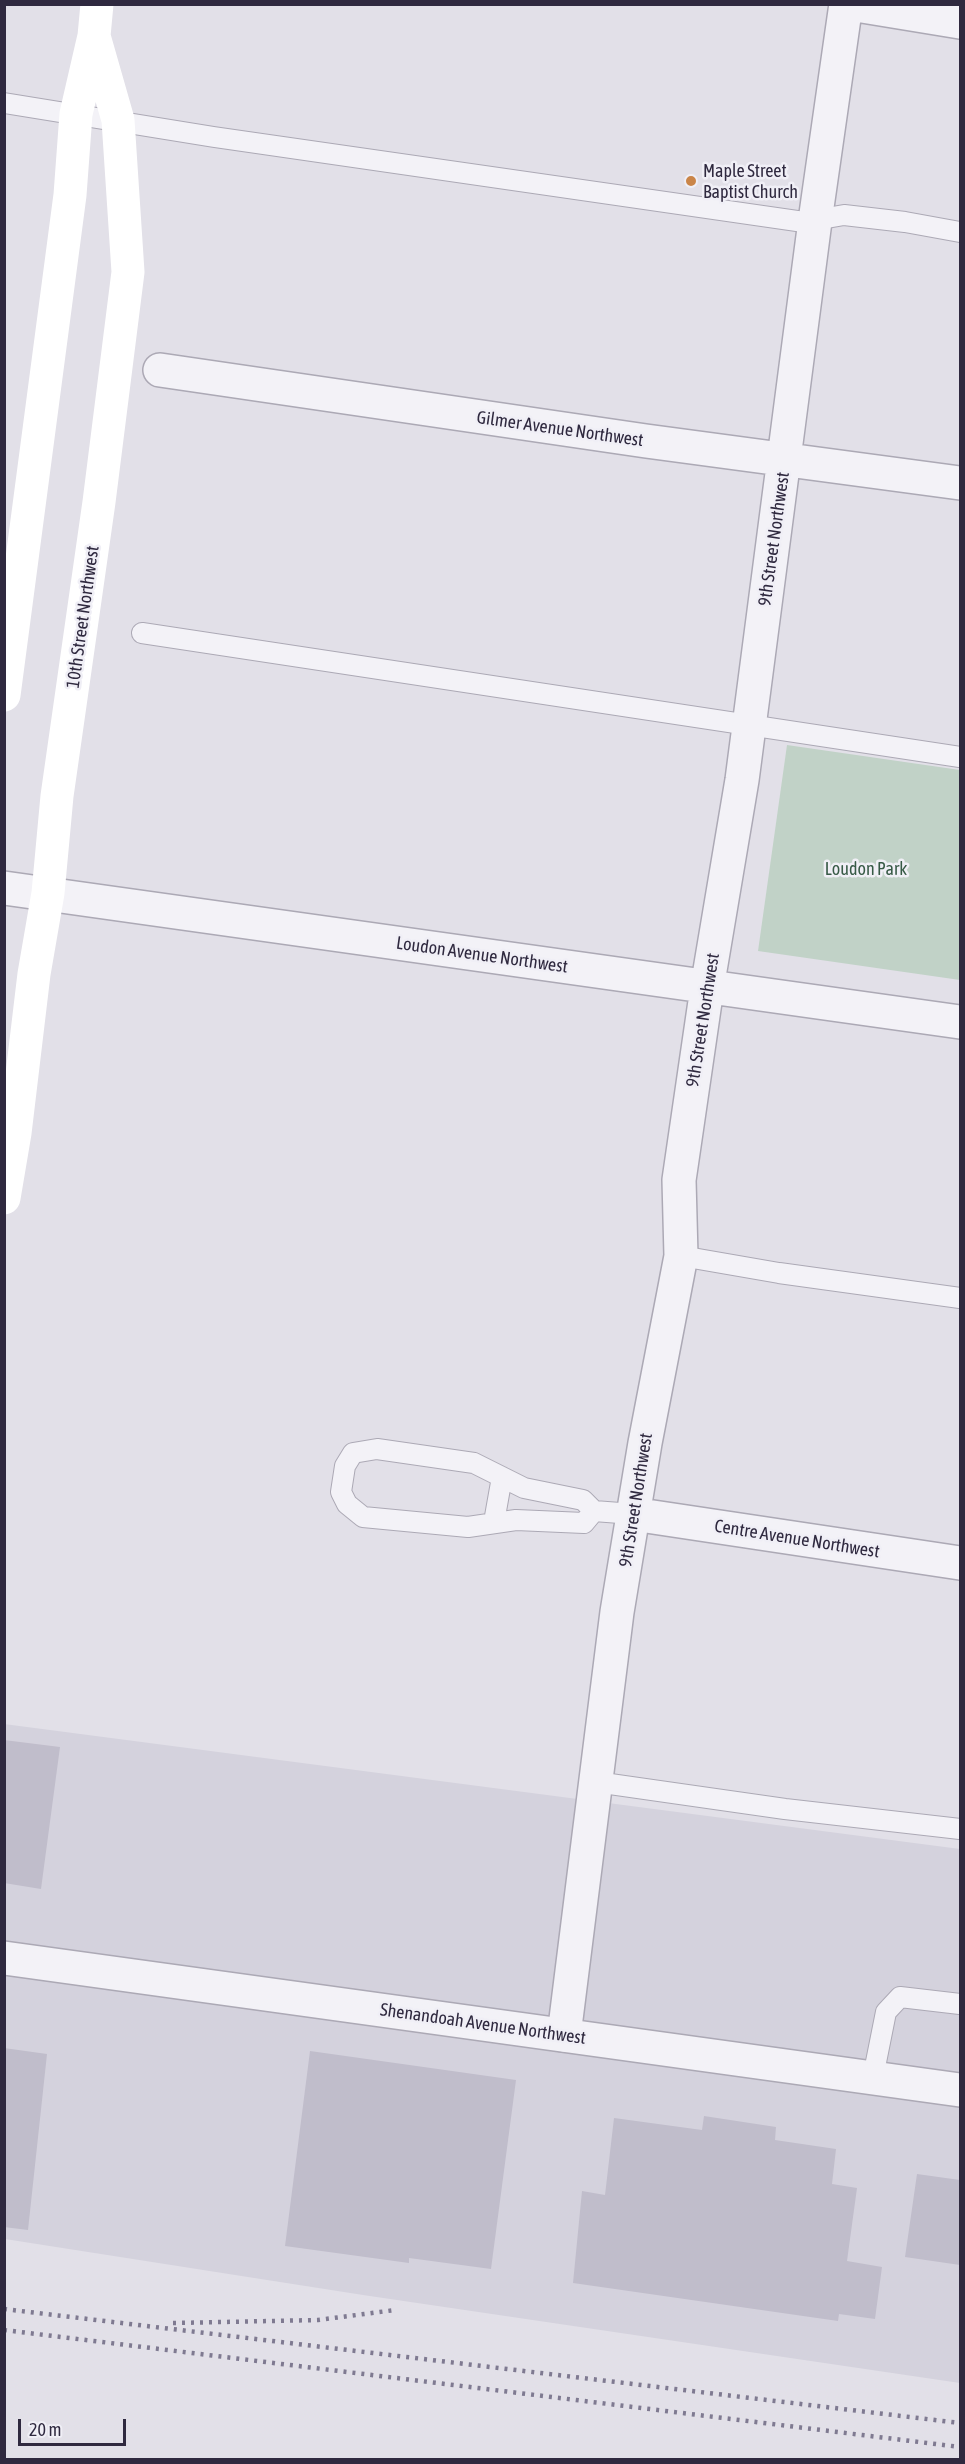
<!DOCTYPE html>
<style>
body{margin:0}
#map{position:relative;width:965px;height:2464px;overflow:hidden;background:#e2e0e8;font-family:"Asap Condensed",sans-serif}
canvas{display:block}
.frame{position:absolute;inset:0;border:6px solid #2f293f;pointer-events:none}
.scale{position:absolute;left:18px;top:2419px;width:108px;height:27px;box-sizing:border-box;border:3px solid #2f293f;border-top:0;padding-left:8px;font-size:18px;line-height:21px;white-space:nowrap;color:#2f293f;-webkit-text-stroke:4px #f0eff6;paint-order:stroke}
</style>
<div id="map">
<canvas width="965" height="2464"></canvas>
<div class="frame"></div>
<div class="scale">20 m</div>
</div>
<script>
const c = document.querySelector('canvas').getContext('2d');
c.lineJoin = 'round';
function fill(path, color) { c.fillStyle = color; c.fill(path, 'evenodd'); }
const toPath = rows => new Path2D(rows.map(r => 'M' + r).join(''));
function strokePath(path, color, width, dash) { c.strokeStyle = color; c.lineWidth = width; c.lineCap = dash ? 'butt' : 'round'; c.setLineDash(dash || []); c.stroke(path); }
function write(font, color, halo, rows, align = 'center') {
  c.font = font + ' "Asap Condensed",sans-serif'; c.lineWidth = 5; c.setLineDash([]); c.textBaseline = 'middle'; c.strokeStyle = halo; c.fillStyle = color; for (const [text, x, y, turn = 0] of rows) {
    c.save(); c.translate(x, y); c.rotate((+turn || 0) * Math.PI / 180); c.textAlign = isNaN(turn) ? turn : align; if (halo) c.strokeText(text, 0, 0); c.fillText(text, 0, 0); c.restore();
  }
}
fill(toPath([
 [4,1724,960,1849,960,2383,363,2295,5,2239]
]), '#d4d2dd');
fill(toPath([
 [787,745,960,770,960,980,758,951]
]), '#c1d2c7');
fill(toPath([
 [4,1740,60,1747,41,1889,4,1883],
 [4,2048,47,2054,28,2230,4,2227],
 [310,2051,516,2080,491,2269,409,2258,409,2263,285,2246],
 [704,2116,776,2127,775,2140,836,2149,832,2184,857,2188,847,2261,882,2267,875,2319,839,2314,838,2321,573,2283,582,2191,605,2195,614,2118,702,2130],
 [917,2174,960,2180,960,2265,905,2257]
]), '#c0bdcb');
const service = toPath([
 [4,103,214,137,804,222,844,215,905,222,960,232],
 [142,633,960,757],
 [681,1256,779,1273,960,1298],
 [594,1511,584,1523,516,1520,468,1527,363,1517,347,1504,341,1492,345,1466,353,1453,377,1449,474,1463,524,1488,583,1500,594,1511,633,1514],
 [494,1522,502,1477],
 [596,1782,785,1809,960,1829],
 [873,2077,886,2012,900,1997,960,2004]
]);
const minor = toPath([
 [850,4,960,22],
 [160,370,646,441,960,483],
 [4,888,960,1022],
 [633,1514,960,1563],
 [564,2035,617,1612,645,1443,681,1256,679,1180,707,988,742,780,815,221,846,4]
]);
const tertiary = toPath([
 [4,1958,960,2090]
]);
strokePath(service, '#aca9b5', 22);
strokePath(minor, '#aca9b5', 36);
strokePath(tertiary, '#aca9b5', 36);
strokePath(service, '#f3f2f7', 20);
strokePath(minor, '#f3f2f7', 33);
strokePath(tertiary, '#f3f2f7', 33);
strokePath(toPath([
 [4,695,70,195,76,114,94,36,97,4],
 [4,1198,15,1133,34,974,48,893,57,796,99,502,128,272,118,120,94,36]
]), '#fff', 33);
strokePath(toPath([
 [4,2309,960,2423],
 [173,2323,318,2320,395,2310],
 [4,2330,960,2447]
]), '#7f7a91', 4.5, [3, 6]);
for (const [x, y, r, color] of [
 [691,181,6,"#ca8548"]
]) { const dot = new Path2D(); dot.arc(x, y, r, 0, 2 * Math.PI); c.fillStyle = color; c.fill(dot); strokePath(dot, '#f0eff6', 2); }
write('18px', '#2f293f', '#f0eff6', [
 ["Maple Street",703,171],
 ["Baptist Church",703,192]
], 'left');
write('18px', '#2f293f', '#f0eff6', [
 ["Gilmer Avenue Northwest",560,429,8],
 ["9th Street Northwest",774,539,-82],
 ["10th Street Northwest",83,617,-82],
 ["Loudon Avenue Northwest",482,955,8],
 ["9th Street Northwest",703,1020,-81],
 ["9th Street Northwest",636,1500,-81],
 ["Centre Avenue Northwest",797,1539,9],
 ["Shenandoah Avenue Northwest",483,2024,8]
]);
write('18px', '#375a46', '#f0eff6', [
 ["Loudon Park",866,869]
]);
</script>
